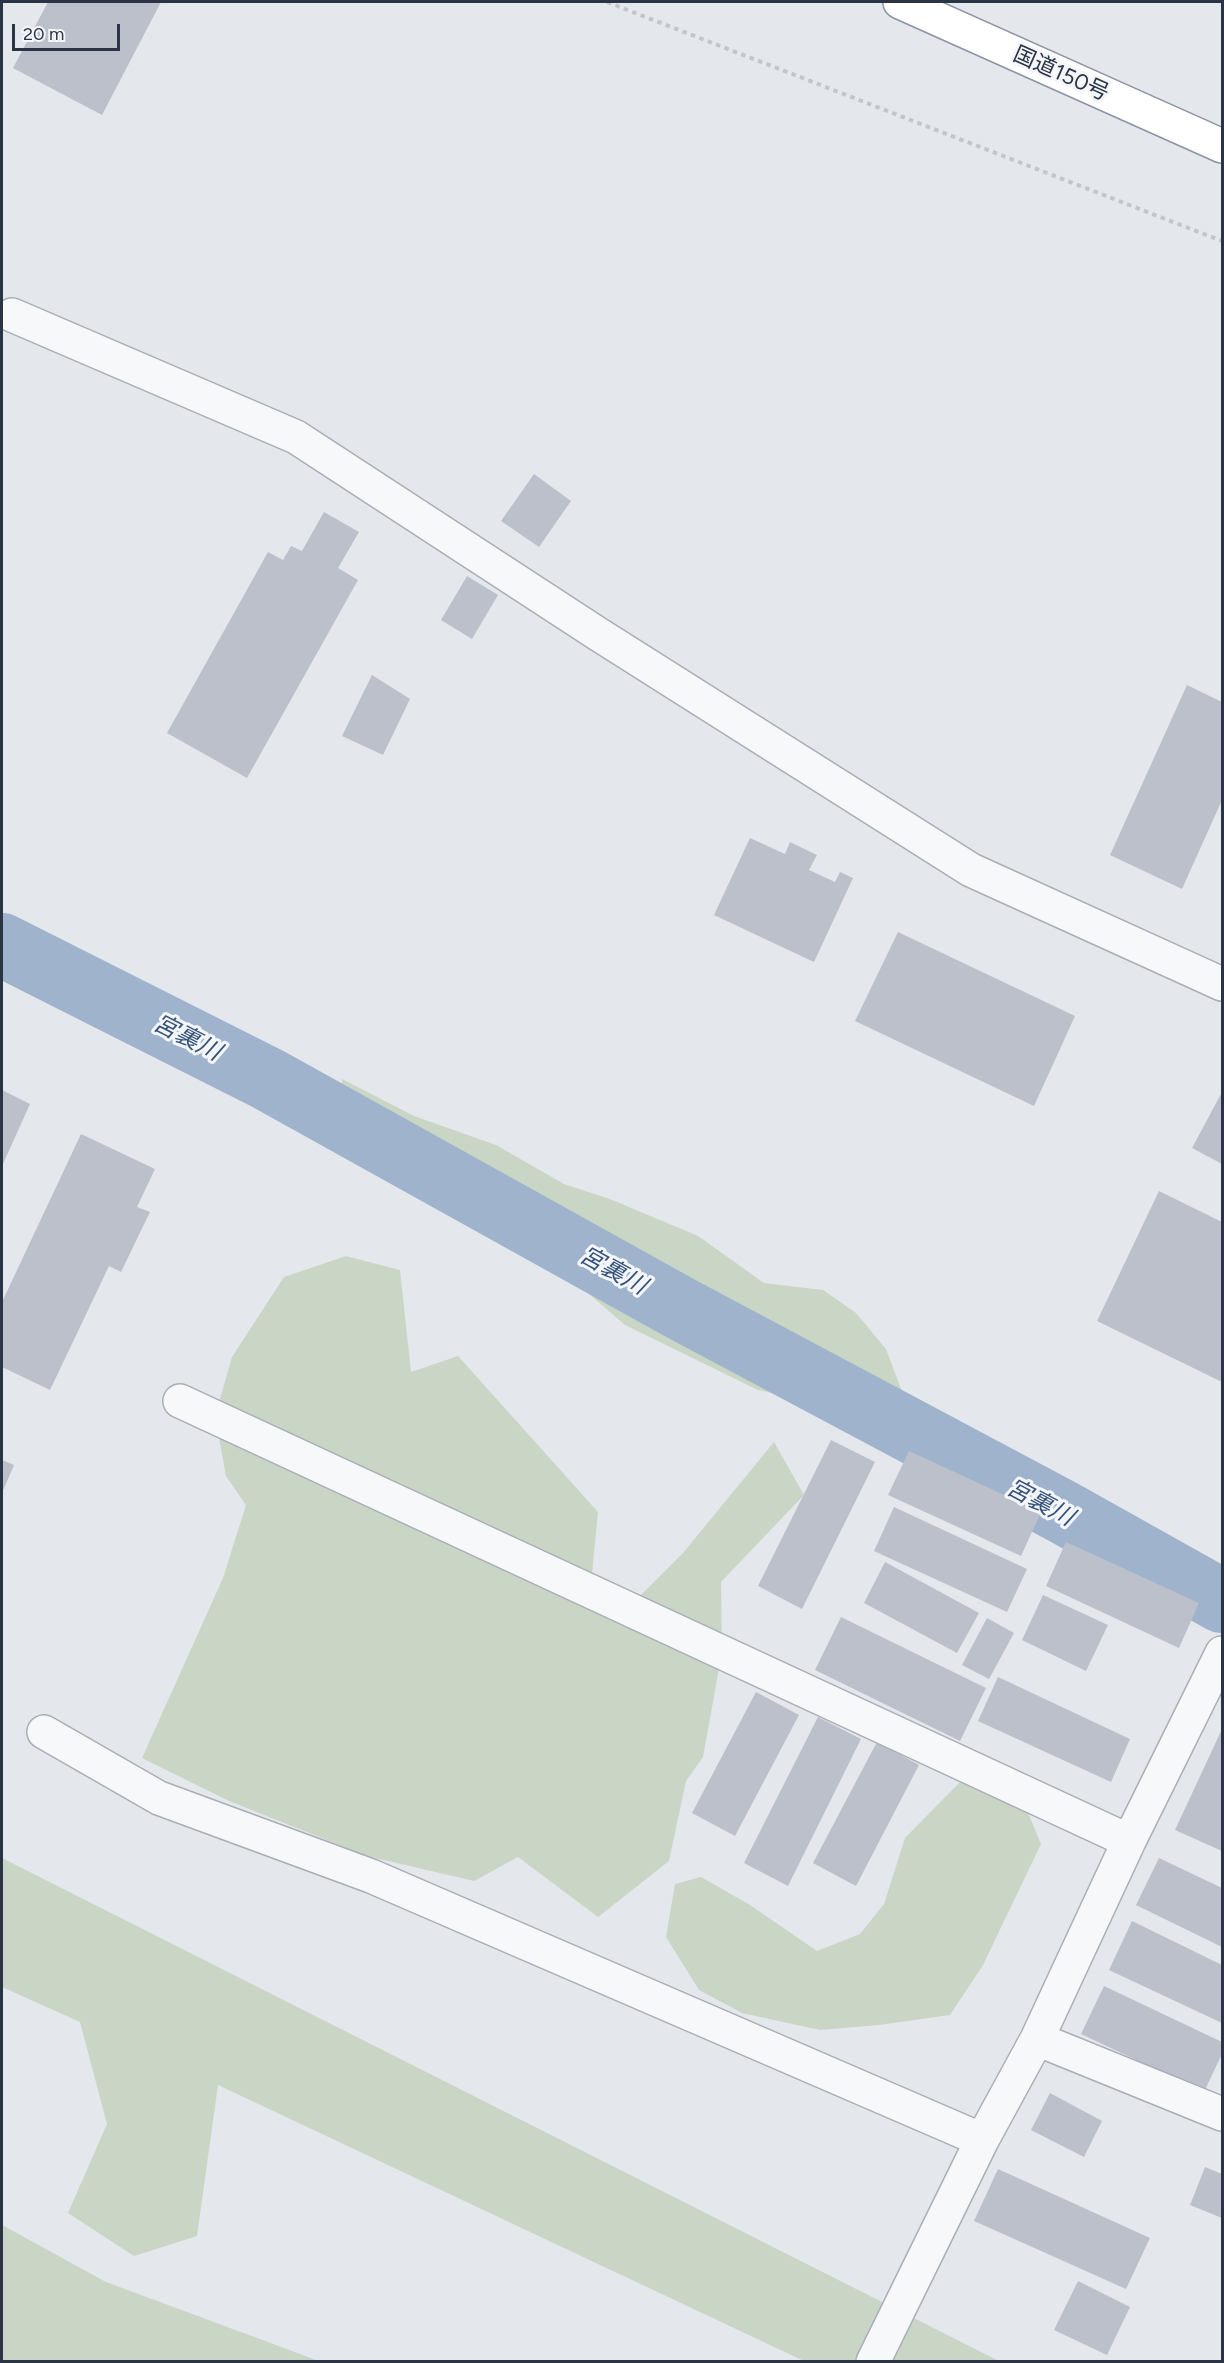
<!DOCTYPE html>
<meta charset="utf-8">
<style>
body{margin:0}
#map{position:relative;width:1224px;height:2363px;overflow:hidden;background:#e4e7ec;font-family:Figtree,sans-serif}
canvas{display:block}
.frame{position:absolute;inset:0;border:3px solid #2b3445;pointer-events:none}
.scale{position:absolute;left:12px;top:24px;width:108px;height:27px;box-sizing:border-box;border:3px solid #2b3445;border-top:0;padding-left:8px;font-size:18px;line-height:21px;white-space:nowrap;color:#2b3445;-webkit-text-stroke:4px #f4f6f9;paint-order:stroke}
</style>
<div id="map">
<canvas width="1224" height="2363"></canvas>
<div class="frame"></div>
<div class="scale">20 m</div>
</div>
<script>
const c = document.querySelector('canvas').getContext('2d');
c.lineJoin = 'round';
function fill(path, color) { c.fillStyle = color; c.fill(path, 'evenodd'); }
const toPath = rows => new Path2D(rows.map(r => 'M' + r).join(''));
function strokePath(path, color, width, dash) { c.strokeStyle = color; c.lineWidth = width; c.lineCap = dash ? 'butt' : 'round'; c.setLineDash(dash || []); c.stroke(path); }
function write(font, color, halo, rows, align = 'center') {
  c.font = font + ' Figtree,"Noto Sans JP",sans-serif'; c.lineWidth = 6; c.setLineDash([]); c.textBaseline = 'middle'; c.strokeStyle = halo; c.fillStyle = color; for (const [text, x, y, turn = 0] of rows) {
    c.save(); c.translate(x, y); c.rotate((+turn || 0) * Math.PI / 180); c.textAlign = isNaN(turn) ? turn : align; if (halo) c.strokeText(text, 0, 0); c.fillText(text, 0, 0); c.restore();
  }
}
fill(toPath([
 [342,1079,414,1116,496,1145,564,1184,610,1199,698,1236,764,1283,823,1290,856,1313,886,1349,903,1394,842,1407,758,1390,625,1325,506,1222,342,1155],
 [346,1256,400,1270,411,1372,458,1356,598,1512,592,1574,636,1600,683,1553,774,1442,804,1495,721,1582,722,1652,703,1757,686,1781,669,1861,598,1917,518,1857,474,1881,367,1856,229,1801,142,1758,223,1578,246,1505,226,1476,215,1416,232,1357,284,1277],
 [965,1777,1026,1808,1041,1844,983,1965,950,2015,879,2025,820,2030,742,2013,699,1990,666,1937,675,1884,701,1877,750,1905,817,1951,860,1934,884,1904,905,1838],
 [2,1858,999,2361,804,2361,218,2085,197,2236,134,2256,68,2213,107,2124,80,2022,2,1987],
 [2,2225,106,2282,319,2361,2,2361]
]), '#c9d6c5');
strokePath(toPath([
 [2,945,268,1079,680,1308,1063,1512,1222,1601]
]), '#9fb4cc', 64);
fill(toPath([
 [48,2,161,2,102,115,13,68],
 [534,474,571,501,539,547,501,521],
 [324,512,359,532,338,568,358,580,247,778,167,733,268,552,283,560,291,546,302,551],
 [467,576,498,595,472,639,441,620],
 [372,675,410,699,383,755,342,736],
 [1187,685,1222,702,1222,800,1182,889,1110,855],
 [750,838,785,854,790,842,817,855,809,870,835,882,840,872,853,878,814,962,714,915],
 [898,932,1075,1016,1034,1106,855,1021],
 [2,1090,30,1104,2,1166],
 [1222,1092,1222,1164,1192,1148],
 [81,1134,155,1169,137,1207,150,1212,121,1272,109,1266,50,1390,2,1367,2,1302],
 [1159,1191,1222,1222,1222,1382,1097,1321],
 [831,1440,875,1462,802,1609,758,1586],
 [909,1451,1041,1512,1021,1556,888,1495],
 [2,1460,14,1465,2,1493],
 [894,1507,1027,1569,1007,1612,874,1551],
 [1066,1542,1199,1603,1179,1648,1046,1586],
 [885,1562,979,1613,957,1653,864,1603],
 [1043,1595,1108,1625,1086,1671,1022,1640],
 [841,1617,986,1688,960,1741,815,1670],
 [987,1618,1014,1633,989,1679,962,1665],
 [998,1677,1130,1739,1111,1782,978,1721],
 [756,1692,799,1715,735,1836,692,1813],
 [818,1717,861,1739,788,1886,744,1863],
 [1222,1729,1222,1851,1175,1830],
 [877,1742,919,1765,856,1886,813,1863],
 [1159,1858,1222,1888,1222,1947,1136,1905],
 [1132,1921,1222,1965,1222,2023,1109,1970],
 [1104,1986,1222,2042,1222,2054,1204,2092,1081,2034],
 [1050,2093,1102,2121,1084,2157,1031,2130],
 [1205,2167,1222,2174,1222,2218,1190,2205],
 [998,2169,1150,2238,1126,2289,974,2221],
 [1078,2281,1130,2307,1107,2355,1054,2330]
]), '#bbc0ca');
const minor = toPath([
 [12,315,296,437,598,634,971,870,1222,984],
 [180,1401,1129,1841],
 [44,1732,159,1798,371,1876,982,2140],
 [1037,2039,1222,2114],
 [873,2362,982,2140,1037,2039,1129,1841,1222,1653]
]);
const highway = toPath([
 [900,2,1222,146]
]);
strokePath(minor, '#a9aeb7', 36);
strokePath(highway, '#8b94a3', 36);
strokePath(toPath([
 [607,2,1222,241]
]), '#c2c5cb', 4, [4.5, 4.5]);
strokePath(minor, '#f7f8fa', 33);
strokePath(highway, '#fff', 33);
write('22px', '#2b3445', '#f4f6f9', [
 ["国道150号",1061,74,24]
]);
write('italic 24px', '#34527a', '#f4f6f9', [
 ["宮裏川",187,1038,27],
 ["宮裏川",613,1271,29],
 ["宮裏川",1040,1503,28]
]);
</script>
